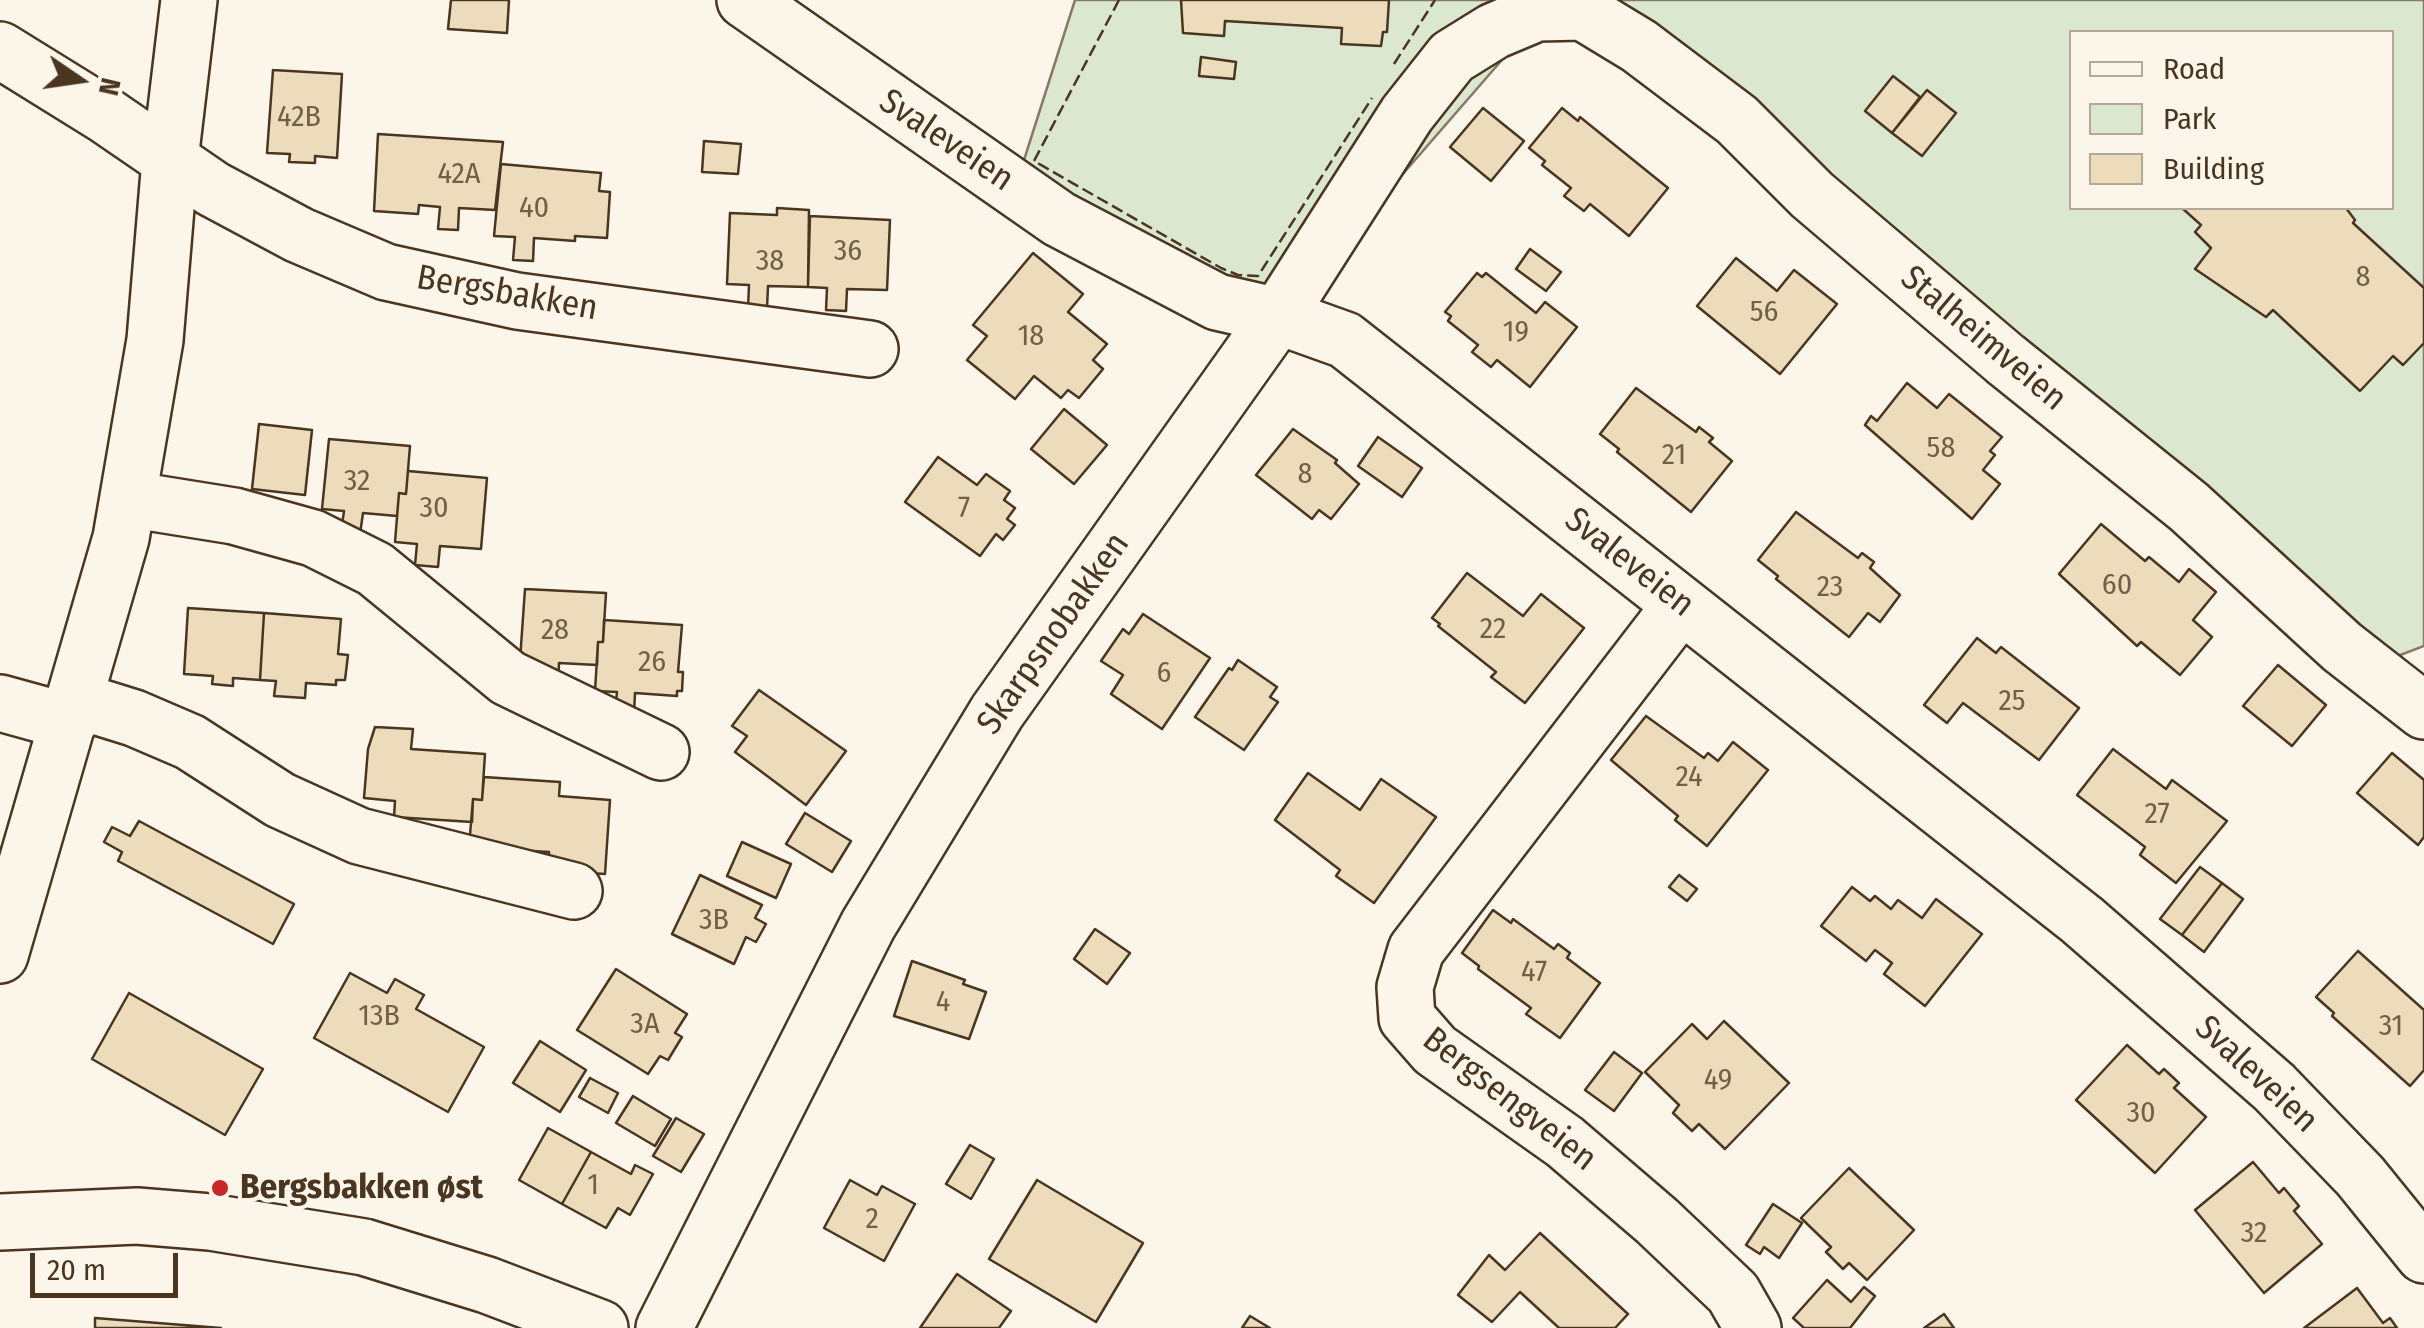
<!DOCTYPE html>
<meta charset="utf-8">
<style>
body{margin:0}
#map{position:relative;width:2424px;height:1328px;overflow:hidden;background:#fbf6e9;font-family:"Fira Sans Condensed",sans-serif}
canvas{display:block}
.legend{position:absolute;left:2069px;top:30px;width:325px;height:180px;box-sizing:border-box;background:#fbf6e9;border:2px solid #b4a999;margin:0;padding:12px 18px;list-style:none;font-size:30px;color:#4a3520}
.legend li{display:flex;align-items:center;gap:20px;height:50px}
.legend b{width:50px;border:2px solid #b4a999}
.north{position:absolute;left:30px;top:30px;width:100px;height:100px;-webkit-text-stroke:8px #fbf6e9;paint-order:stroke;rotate:103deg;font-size:28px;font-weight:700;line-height:40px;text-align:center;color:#4a3520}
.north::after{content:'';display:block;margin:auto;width:35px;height:45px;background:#4a3520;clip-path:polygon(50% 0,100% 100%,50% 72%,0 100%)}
.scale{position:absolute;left:30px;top:1253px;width:148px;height:45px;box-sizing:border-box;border:5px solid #4a3520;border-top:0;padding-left:12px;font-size:30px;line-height:35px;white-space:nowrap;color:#4a3520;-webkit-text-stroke:8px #fbf6e9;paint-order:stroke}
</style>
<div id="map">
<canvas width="2424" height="1328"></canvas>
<ul class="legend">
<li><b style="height:12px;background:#fbf6e9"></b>Road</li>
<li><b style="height:28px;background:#dce7d0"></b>Park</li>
<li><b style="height:28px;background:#ecdcbc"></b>Building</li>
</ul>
<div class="north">N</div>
<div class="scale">20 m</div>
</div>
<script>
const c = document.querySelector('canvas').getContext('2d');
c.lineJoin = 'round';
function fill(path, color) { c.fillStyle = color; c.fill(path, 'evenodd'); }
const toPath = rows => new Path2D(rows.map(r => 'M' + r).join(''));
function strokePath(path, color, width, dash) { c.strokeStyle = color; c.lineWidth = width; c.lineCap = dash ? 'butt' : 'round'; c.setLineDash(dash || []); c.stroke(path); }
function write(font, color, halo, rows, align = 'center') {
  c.font = font + ' "Fira Sans Condensed",sans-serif'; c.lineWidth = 8; c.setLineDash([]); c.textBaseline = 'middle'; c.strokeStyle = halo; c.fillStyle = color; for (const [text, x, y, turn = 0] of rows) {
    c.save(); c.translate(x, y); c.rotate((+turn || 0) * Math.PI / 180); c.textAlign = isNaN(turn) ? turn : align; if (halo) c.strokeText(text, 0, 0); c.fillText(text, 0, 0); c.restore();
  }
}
const green = toPath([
 [1075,0,1554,0,1257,342,1017,182,1075,0],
 [1564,0,2424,0,2424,646,2395,657,1564,0],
 [2072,32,2392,32,2392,208,2072,208,2072,32]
]);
fill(green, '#dce7d0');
strokePath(green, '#887966', 2.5);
const building = toPath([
 [451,0,509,0,507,33,448,29,451,0],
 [1181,0,1389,0,1387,32,1383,32,1381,46,1341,44,1342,28,1225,21,1224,36,1183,33,1181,0],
 [1201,57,1236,62,1234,79,1199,76,1201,57],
 [273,70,342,74,337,158,315,156,315,163,289,162,290,154,267,153,273,70],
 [1893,76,1920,97,1892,133,1865,111,1893,76],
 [1927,90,1956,113,1922,156,1892,133,1927,90],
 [1483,108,1524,141,1491,181,1450,147,1483,108],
 [1562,108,1578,121,1580,117,1668,188,1629,236,1590,204,1584,211,1564,196,1571,188,1542,165,1545,161,1529,148,1562,108],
 [378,134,503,142,495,210,459,208,458,230,438,229,440,207,419,205,418,214,374,211,378,134],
 [704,141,741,144,738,174,702,172,704,141],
 [501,164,601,173,599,191,610,192,607,238,575,236,575,241,534,238,533,261,513,260,515,237,494,236,501,164],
 [777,208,809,210,808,287,768,286,767,309,748,308,749,285,727,284,730,213,777,215,777,208],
 [2182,208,2346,208,2355,220,2353,223,2424,288,2424,343,2403,365,2393,356,2360,391,2273,310,2266,317,2195,269,2211,248,2195,232,2201,225,2182,208],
 [810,216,890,220,887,290,847,289,846,311,826,310,827,288,808,287,810,216],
 [1530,249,1561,272,1546,291,1516,269,1530,249],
 [1033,253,1083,294,1068,312,1107,344,1093,360,1103,369,1079,398,1068,390,1061,398,1034,376,1015,399,967,360,987,336,973,325,1033,253],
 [1736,258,1777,291,1794,270,1837,304,1780,374,1697,306,1736,258],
 [1477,273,1482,277,1486,273,1536,313,1545,302,1577,327,1530,387,1497,360,1491,367,1472,352,1478,345,1448,321,1451,316,1445,312,1477,273],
 [1907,383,1937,408,1949,394,2002,437,1990,451,1995,455,1983,470,2000,484,1972,519,1865,425,1871,416,1877,421,1907,383],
 [1636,388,1696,432,1699,427,1713,438,1709,442,1732,461,1691,512,1617,452,1619,449,1600,434,1636,388],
 [1064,409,1107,445,1074,484,1031,449,1064,409],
 [259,424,312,430,305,495,252,489,259,424],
 [1293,429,1337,460,1335,463,1359,484,1331,519,1319,510,1312,519,1256,475,1293,429],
 [1378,437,1422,468,1402,497,1358,466,1378,437],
 [329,439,410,446,406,494,399,493,397,516,363,513,360,534,341,532,344,511,322,509,329,439],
 [938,457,977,485,986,474,1010,491,1004,500,1015,508,1007,519,1015,525,1003,540,996,534,980,556,905,502,938,457],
 [408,471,487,478,481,549,440,546,438,567,415,565,417,544,395,542,399,493,406,494,408,471],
 [1796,512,1858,558,1862,553,1874,562,1870,568,1900,595,1880,622,1868,613,1849,637,1776,579,1778,576,1758,560,1796,512],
 [2101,524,2145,561,2149,557,2179,582,2189,569,2216,592,2193,620,2212,637,2180,675,2141,642,2137,646,2059,574,2101,524],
 [1467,573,1523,616,1541,594,1584,628,1525,703,1491,677,1496,672,1438,626,1440,624,1432,618,1467,573],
 [525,589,606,593,603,642,598,642,597,665,559,663,558,683,520,660,525,589],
 [188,608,264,613,260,680,233,678,233,686,212,684,213,676,184,674,188,608],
 [264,613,341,619,338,654,348,655,345,680,336,680,336,685,306,683,305,698,274,696,276,681,260,680,264,613],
 [1143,614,1210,658,1162,729,1111,694,1123,675,1101,661,1123,629,1129,634,1143,614],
 [604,620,682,625,678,672,683,672,682,691,677,691,677,696,635,693,634,714,615,713,617,692,595,691,598,642,603,642,604,620],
 [1977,638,1996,653,2001,647,2079,708,2039,760,1963,703,1947,723,1924,705,1977,638],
 [1238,660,1277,687,1270,697,1278,702,1244,750,1195,717,1229,668,1232,670,1238,660],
 [2278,665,2326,705,2292,746,2243,706,2278,665],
 [759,690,846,751,806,805,735,752,747,736,732,726,759,690],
 [1646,716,1704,758,1708,753,1718,761,1733,742,1768,770,1707,846,1675,820,1678,816,1611,760,1646,716],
 [375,727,413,729,411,749,485,754,482,800,473,799,472,822,394,817,395,801,364,798,368,749,375,727],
 [2113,749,2166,789,2172,780,2227,821,2176,883,2140,855,2145,847,2077,795,2113,749],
 [2392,753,2424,780,2424,837,2418,845,2357,793,2392,753],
 [1308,773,1360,810,1381,779,1436,817,1374,903,1336,876,1340,870,1275,820,1308,773],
 [484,777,560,782,559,796,610,800,605,874,548,870,549,852,469,847,473,799,482,800,484,777],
 [805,813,851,841,832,872,786,844,805,813],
 [139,821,294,904,273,944,118,861,122,852,104,842,112,827,130,836,139,821],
 [742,842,791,864,776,898,727,876,742,842],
 [2200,867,2222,883,2182,935,2160,919,2200,867],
 [700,875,762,905,755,918,766,924,756,942,746,937,734,964,672,934,700,875],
 [1679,875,1697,889,1687,901,1669,887,1679,875],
 [2222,883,2243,899,2204,952,2182,935,2222,883],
 [1852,887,1870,901,1875,896,1891,909,1898,900,1922,918,1936,899,1982,934,1925,1006,1884,974,1892,963,1875,950,1866,961,1821,926,1852,887],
 [1493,910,1511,923,1513,919,1554,949,1558,944,1570,953,1567,958,1600,983,1560,1038,1526,1014,1531,1008,1478,969,1479,966,1462,953,1493,910],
 [1095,929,1130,953,1107,984,1074,959,1095,929],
 [2358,951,2424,1010,2424,1070,2410,1086,2332,1016,2334,1013,2316,997,2358,951],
 [912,961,965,980,963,984,986,992,969,1039,894,1016,912,961],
 [616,969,687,1014,675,1033,682,1037,668,1060,660,1056,648,1074,577,1030,616,969],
 [350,973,387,993,395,979,424,995,416,1009,484,1047,448,1112,314,1038,350,973],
 [129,993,263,1069,225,1135,92,1059,129,993],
 [1724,1021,1789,1083,1725,1149,1699,1124,1692,1131,1673,1113,1679,1105,1645,1072,1692,1024,1707,1039,1724,1021],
 [540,1041,586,1070,560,1112,513,1083,540,1041],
 [2127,1045,2159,1074,2164,1069,2179,1083,2174,1088,2206,1117,2155,1173,2076,1100,2127,1045],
 [1614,1052,1642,1073,1614,1111,1585,1090,1614,1052],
 [590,1078,618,1093,608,1113,579,1097,590,1078],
 [633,1096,671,1119,655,1146,616,1123,633,1096],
 [676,1118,704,1134,681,1172,653,1156,676,1118],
 [548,1128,591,1152,562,1204,519,1180,548,1128],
 [970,1145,994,1159,971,1199,946,1184,970,1145],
 [591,1152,631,1174,635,1165,653,1174,630,1215,618,1208,606,1228,562,1204,591,1152],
 [2253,1162,2279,1193,2284,1188,2299,1206,2294,1211,2322,1244,2264,1293,2195,1210,2253,1162],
 [1849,1168,1914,1230,1867,1280,1849,1263,1843,1269,1826,1252,1831,1247,1801,1218,1849,1168],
 [850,1180,877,1195,882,1186,915,1204,884,1261,824,1228,850,1180],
 [1037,1180,1143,1243,1096,1322,989,1259,1037,1180],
 [1773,1204,1802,1223,1779,1258,1764,1247,1760,1254,1746,1245,1773,1204],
 [1540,1233,1628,1314,1615,1328,1559,1328,1520,1292,1492,1322,1458,1295,1489,1255,1505,1270,1540,1233],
 [957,1274,1011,1311,999,1328,920,1328,957,1274],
 [1827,1280,1851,1302,1864,1287,1875,1296,1850,1328,1804,1328,1793,1318,1827,1280],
 [2357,1288,2383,1323,2390,1318,2397,1328,2304,1328,2357,1288],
 [1944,1314,1954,1328,1924,1328,1944,1314],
 [1250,1316,1270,1328,1242,1328,1250,1316],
 [95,1318,221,1328,95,1328,95,1318]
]);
fill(building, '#ecdcbc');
strokePath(building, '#4a3520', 2.5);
const minor = toPath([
 [745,0,1059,219,1217,302,1278,316,1345,340,2082,920,2274,1087,2360,1176,2424,1255],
 [0,50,105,115,213,189,299,235,386,272,517,301,870,349],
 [128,499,234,516,313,538,375,569,508,678,661,752],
 [1681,605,1416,950,1405,987,1407,1018,1435,1050,1565,1142,1657,1221,1733,1293,1753,1328],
 [76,700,134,718,190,742,280,800,359,836,574,891],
 [0,703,69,722],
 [0,955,121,538,155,340,170,160,189,0],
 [0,1222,137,1216,210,1222,364,1247,487,1285,600,1328],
 [664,1328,868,925,997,712,1278,316,1407,114,1452,57,1494,31,1537,13,1583,12,1639,46,1737,120,1812,195,2005,359,2189,507,2342,647,2424,711]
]);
strokePath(minor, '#4a3520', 60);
strokePath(minor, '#fbf6e9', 55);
strokePath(toPath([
 [1119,0,1034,161,1221,268,1238,275,1258,276,1372,98],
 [1394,64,1435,0]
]), '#4a3520', 2.5, [12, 5]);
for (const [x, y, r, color] of [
 [220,1188,10,"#c62828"]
]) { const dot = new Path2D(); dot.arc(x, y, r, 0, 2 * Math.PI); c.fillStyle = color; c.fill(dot); strokePath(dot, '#fbf6e9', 4); }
write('30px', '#725f47', null, [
 ["42B",299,118],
 ["42A",459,175],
 ["40",534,209],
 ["36",848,252],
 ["38",770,262],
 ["8",2363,278],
 ["56",1764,313],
 ["19",1516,333],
 ["18",1031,337],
 ["58",1941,449],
 ["21",1674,456],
 ["8",1305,475],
 ["32",357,482],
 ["30",434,509],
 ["7",964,509],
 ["60",2117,586],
 ["23",1830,588],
 ["22",1493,630],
 ["28",555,631],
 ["26",652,663],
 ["6",1164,674],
 ["25",2012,702],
 ["24",1689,778],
 ["27",2157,815],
 ["3B",714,921],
 ["47",1534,973],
 ["4",943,1003],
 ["13B",379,1017],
 ["3A",645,1025],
 ["31",2391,1027],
 ["49",1718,1081],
 ["30",2141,1114],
 ["1",593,1186],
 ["2",872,1220],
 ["32",2254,1234]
]);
write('35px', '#4a3520', '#fbf6e9', [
 ["Svaleveien",946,141,34],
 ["Bergsbakken",507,294,10],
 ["Stalheimveien",1983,339,40],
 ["Svaleveien",1629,563,38],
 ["Skarpsnobakken",1054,634,-55],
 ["Svaleveien",2256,1075,43],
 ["Bergsengveien",1509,1100,38]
]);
write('bold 35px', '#4a3520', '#fbf6e9', [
 ["Bergsbakken øst",240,1188]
], 'left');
</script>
